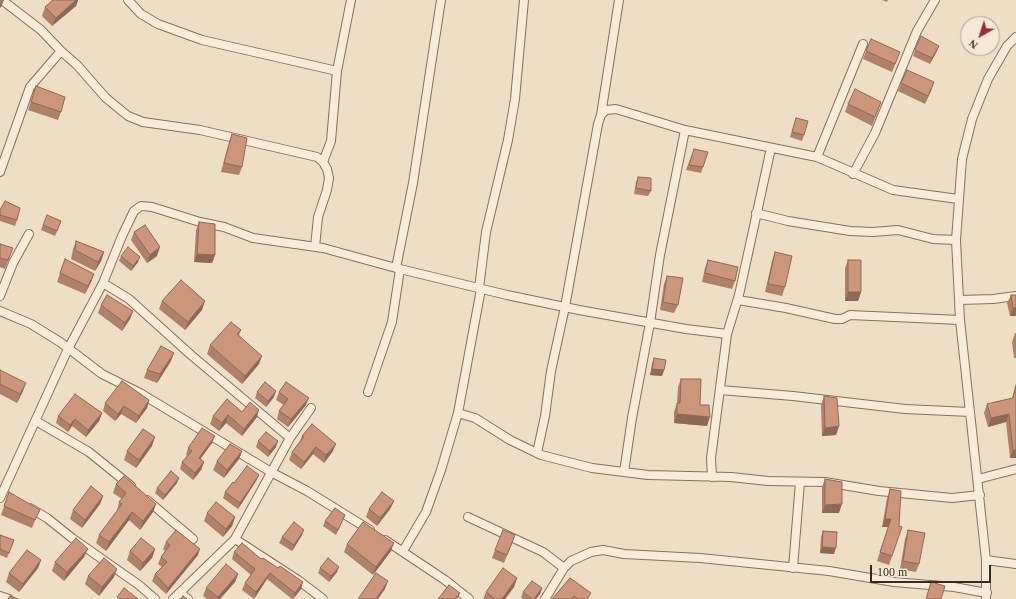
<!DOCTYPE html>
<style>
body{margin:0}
#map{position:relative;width:1016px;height:599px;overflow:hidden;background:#eedec5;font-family:"Times New Roman",serif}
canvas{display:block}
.north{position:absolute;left:960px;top:16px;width:40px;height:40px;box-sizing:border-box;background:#f5e9d5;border:1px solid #aa9c8c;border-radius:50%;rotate:219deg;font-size:11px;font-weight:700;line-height:16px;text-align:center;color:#39291f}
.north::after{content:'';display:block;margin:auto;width:14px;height:18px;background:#972c36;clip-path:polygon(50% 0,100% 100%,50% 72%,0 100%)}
.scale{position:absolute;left:870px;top:565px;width:121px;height:18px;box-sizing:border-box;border:2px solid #39291f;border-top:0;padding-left:5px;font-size:12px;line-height:14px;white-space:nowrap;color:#39291f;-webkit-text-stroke:3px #f5e9d5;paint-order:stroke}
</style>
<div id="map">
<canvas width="1016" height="599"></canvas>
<div class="north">N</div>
<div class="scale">100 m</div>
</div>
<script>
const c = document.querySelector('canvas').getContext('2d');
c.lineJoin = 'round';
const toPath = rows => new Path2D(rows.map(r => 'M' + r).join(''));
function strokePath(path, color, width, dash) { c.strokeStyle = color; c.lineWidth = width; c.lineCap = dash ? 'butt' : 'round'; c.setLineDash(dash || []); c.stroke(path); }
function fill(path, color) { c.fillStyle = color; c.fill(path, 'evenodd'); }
const street = toPath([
 [2,0,41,30,61,51,77,65,106,98,128,116,143,122,200,130,317,157,323,162,327,169,329,178,327,190,318,217,315,247],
 [128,0,141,14,158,24,202,40,337,71],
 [601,115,619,0],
 [817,157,863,44],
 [323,162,331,141,337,71,351,0],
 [0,172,30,87,61,51],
 [853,174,875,133,917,31,935,0],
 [756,213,788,221,850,231,873,232,898,230,933,239,956,240],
 [396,268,413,183,441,0],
 [103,283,129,299,191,355,290,438],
 [479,288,486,232,508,140,515,99,524,0],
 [0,296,13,263,29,234],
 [738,300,786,308,835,319,842,319,850,315,960,320],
 [959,300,993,299,1016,296],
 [0,311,31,324,60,342,102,374,140,393,271,472,307,491,370,530],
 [720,390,793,396,905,409,970,412],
 [368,392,392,322,400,269],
 [458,413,475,418,510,440,541,455,592,468,648,475,731,477,768,481,825,482,879,491,952,498,980,495],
 [36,421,89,452,131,486],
 [537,453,545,416,551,371,565,307,598,124,601,115,606,110,616,109,685,130,817,157,893,190,958,199],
 [624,472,632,418,650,323,660,255,685,130],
 [712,477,711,458,727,334,739,295,771,148],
 [978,479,1016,469],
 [0,498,68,349,103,283,122,236,134,211,141,206,152,207,200,222,224,227,253,238,323,248,396,268,507,295,579,310,686,329,727,334],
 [147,500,193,539],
 [30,508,47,518,72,538,139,585,155,599],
 [468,517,543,552,564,568],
 [235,539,298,580,323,599],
 [385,540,445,580,469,599],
 [403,551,426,512,441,470,458,413,481,289],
 [986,560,1016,564],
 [793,568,800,482],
 [180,593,188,599],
 [0,596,9,599],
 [173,599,235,539,290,438,311,408],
 [545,599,564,568,571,561,591,552,603,550,624,554,700,558,829,571,894,582,954,587,987,593],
 [986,599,986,560,960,320,956,240,962,159,972,119,988,79,1007,46,1016,37]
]);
strokePath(street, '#89705b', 10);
strokePath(street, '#f8ecd9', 8);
fill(toPath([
 [53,0,78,0,76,6,52,26,42,16,45,7],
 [882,0,888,0,887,2],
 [939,46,930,64,913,56,915,50],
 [866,51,897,60,892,72,863,59],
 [934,82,925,104,898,91,901,83],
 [36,86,61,112,58,120,28,110],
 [848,104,878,110,872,126,845,112],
 [796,118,804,135,802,141,790,137],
 [232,134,242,167,239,175,221,172,229,142],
 [694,149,703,167,701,173,686,170],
 [638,177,651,191,648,196,634,194,636,182],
 [0,210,17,220,15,226,0,221],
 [199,222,215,255,212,263,194,262,196,230],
 [43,225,59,227,55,236,41,230],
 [134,232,157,256,147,263,131,240],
 [76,241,104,252,101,261,95,271,71,259,73,249],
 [0,244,10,256,5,269,0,267],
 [775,252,785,287,782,296,765,292,772,261],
 [121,256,138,262,131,271,119,261],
 [708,260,735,281,732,289,702,282,705,268],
 [848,260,861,292,858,301,845,301,845,268],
 [60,273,94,274,91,282,85,294,57,282],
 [667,276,678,305,674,313,660,310,664,284],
 [1011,295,1016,295,1016,316,1010,316,1007,303],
 [162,301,202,310,185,330,159,309],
 [101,305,133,311,130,319,122,331,98,313],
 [241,330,239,335,259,364,242,384,207,354,210,345],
 [1015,333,1016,333,1016,358,1014,358,1012,342],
 [654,358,664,370,662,376,650,375,652,364],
 [171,361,157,383,144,378,147,370],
 [0,370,23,391,17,403,0,394],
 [681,379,700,405,707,426,674,423,674,412,677,403,678,387],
 [1016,383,1016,458,1010,458,1006,422,988,427,984,413,987,404,1012,398],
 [257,392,274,397,266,407,255,398],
 [279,392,306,405,288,427,277,419,279,411,284,405,276,400],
 [824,396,839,426,836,435,822,436,821,405],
 [149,400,147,408,136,423,121,414,115,421,103,411,105,403],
 [242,412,257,417,242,436,226,423,219,431,210,424,213,416],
 [102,413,99,421,86,437,72,426,68,432,56,423,58,416],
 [302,436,333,451,324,463,313,454,301,469,289,460,292,452,300,441],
 [258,441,276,447,268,457,256,447],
 [212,443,200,459,204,462,201,470,193,480,180,469,182,462,187,456,186,455,188,448],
 [152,446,136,468,124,460,127,451],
 [242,451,239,459,224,478,213,470,217,461],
 [259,475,256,481,238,509,223,498,225,492,234,483],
 [825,479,839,513,822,513,822,487],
 [177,483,163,500,155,493,157,488],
 [116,484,156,504,153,512,140,530,129,520,106,551,96,543,99,535,117,511,119,502,122,499,113,493],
 [890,489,892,556,889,565,877,561,888,527,882,527,887,498],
 [9,492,36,518,32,528,1,515],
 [103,496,100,504,82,528,70,519,73,510],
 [394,501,390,509,377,526,366,517,369,509],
 [207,513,235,517,232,526,223,537,204,521],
 [345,515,343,520,336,535,323,526,325,521],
 [908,530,919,564,916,572,900,569,905,539],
 [823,531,834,554,820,553,821,537],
 [0,535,14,540,7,558,0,555],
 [302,535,292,551,279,543,282,537],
 [515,535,504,563,492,558,495,550],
 [166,542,198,555,166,594,152,581,155,574,162,567,158,564,161,557,165,551,163,549],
 [347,544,391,551,373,575,344,552],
 [155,549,152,558,140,571,127,560,130,551],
 [234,552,261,559,301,589,293,599,292,599,267,579,254,599,242,590,245,583,251,575,232,559],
 [84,557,64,581,52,571,55,562],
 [41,560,38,568,19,592,6,582,9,573],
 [320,568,337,572,329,582,318,573],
 [238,574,235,582,220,599,207,599,203,596,206,588],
 [88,576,114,577,99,596,85,584],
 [517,578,514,587,505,599,483,599,486,592],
 [570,578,589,599,552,599],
 [542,588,540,594,536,599,523,599,521,598,523,592]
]), '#af816b');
fill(toPath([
 [3,0,4,0,1,7,0,8,0,4],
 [76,0,78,0,76,6,52,26,56,18],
 [939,46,937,51,930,64,932,58],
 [934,82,931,91,925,104,928,96],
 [160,247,157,256,147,263,150,255],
 [104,252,101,261,95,271,98,262],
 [197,254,215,255,212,263,194,262],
 [140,257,138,262,131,271,133,266],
 [94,274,91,282,85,294,88,286],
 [848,292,861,292,858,301,845,301],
 [205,301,202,310,185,330,188,322],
 [1013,308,1016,308,1016,316,1010,316],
 [133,311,130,319,122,331,125,323],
 [174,353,171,361,157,383,160,374],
 [262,356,259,364,242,384,245,376],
 [652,369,664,370,662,376,650,375],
 [26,383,23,391,17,403,20,394],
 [276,391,274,397,266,407,268,401],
 [309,398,306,405,288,427,291,419],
 [149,400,147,408,136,423,139,416],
 [124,406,121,414,115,421,118,414],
 [259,410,257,417,242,436,244,429],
 [102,413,99,421,86,437,88,430],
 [677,414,710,417,707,426,674,423],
 [1009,414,1006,422,988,427,991,418],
 [228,415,226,423,219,431,222,423],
 [75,419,72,426,68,432,70,425],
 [839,426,836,435,822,436,825,428],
 [215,436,212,443,196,465,199,458],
 [155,437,152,446,136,468,139,460],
 [278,441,276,447,268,457,270,451],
 [336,444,333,451,324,463,326,455],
 [316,447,313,454,301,469,304,462],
 [1013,450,1016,450,1016,458,1010,458],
 [242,451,239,459,224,478,227,470],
 [204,462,201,470,193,480,195,473],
 [259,475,256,481,238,509,240,503],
 [179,478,177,483,163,500,165,495],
 [103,496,100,504,82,528,85,520],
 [394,501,390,509,377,526,380,518],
 [156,504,153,512,140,530,143,521],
 [842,504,839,513,822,513,825,505],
 [132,512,129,520,106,551,109,542],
 [235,517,232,526,223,537,226,529],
 [885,519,891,519,888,527,882,527],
 [304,530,302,535,292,551,294,545],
 [394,543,391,551,373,575,376,567],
 [822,547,836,548,834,554,820,553],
 [88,549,84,557,64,581,67,572],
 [155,549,152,558,140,571,143,563],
 [200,549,198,555,166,594,168,588],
 [41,560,38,568,19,592,23,584],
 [339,567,337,572,329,582,331,576],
 [117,569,114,577,99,596,102,587],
 [270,573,267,579,254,599,256,592],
 [238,574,235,582,220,599,217,599,218,597],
 [517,578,514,587,505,599,502,599],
 [388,581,385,589,378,599,376,599],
 [303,582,301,589,293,599,295,593],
 [542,588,540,594,536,599,534,599],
 [460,593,457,599,455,599]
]), '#8e6957');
const building = toPath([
 [0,0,3,0,0,4,0,0],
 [53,0,76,0,56,18,45,7,53,0],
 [921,36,939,46,932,58,915,50,921,36],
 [871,39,900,52,895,64,866,51,871,39],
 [907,70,934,82,928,96,901,83,907,70],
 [36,86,65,97,61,112,31,102,36,86],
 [855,89,881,102,875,117,848,104,855,89],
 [796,118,808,121,804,135,792,132,796,118],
 [232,134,247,138,242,167,224,163,232,134],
 [694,149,708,152,703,167,689,165,694,149],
 [638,177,651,178,651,191,636,188,638,177],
 [5,201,20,208,17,220,0,215,0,210,5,201],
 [47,215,61,221,57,231,43,225,47,215],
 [199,222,215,224,215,255,197,254,199,222],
 [145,225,160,247,150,255,134,232,145,225],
 [76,241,104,252,98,262,75,250,76,241],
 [0,244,13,248,8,260,0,258,0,244],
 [128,247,140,257,133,266,121,256,128,247],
 [775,252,792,256,785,287,768,284,775,252],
 [65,259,94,274,88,286,60,273,65,259],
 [708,260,738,267,735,281,705,273,708,260],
 [848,260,861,260,861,292,848,292,848,260],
 [667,276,683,278,678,305,663,302,667,276],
 [181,280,205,301,188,322,162,301,181,280],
 [107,295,133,311,125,323,101,305,107,295],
 [1011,295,1016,295,1016,308,1013,308,1011,295],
 [231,322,241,330,237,334,262,356,245,376,210,345,231,322],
 [161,346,174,353,160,374,147,370,161,346],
 [654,358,666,360,664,370,652,369,654,358],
 [0,370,26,383,20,394,0,384,0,370],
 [681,379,701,379,700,405,709,405,710,417,677,414,677,403,680,403,681,379],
 [122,381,149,400,139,416,124,406,118,414,105,403,122,381],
 [265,382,276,391,268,401,257,392,265,382],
 [286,382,309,398,291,419,279,411,288,399,279,392,286,382],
 [1016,386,1016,450,1013,450,1009,414,991,418,987,404,1013,398,1016,386],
 [75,394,102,413,88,430,75,419,70,425,58,416,75,394],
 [824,396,837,398,839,426,825,428,824,396],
 [227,399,242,412,250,402,259,410,244,429,228,415,222,423,213,416,227,399],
 [312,424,336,444,326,455,316,447,304,462,292,452,304,437,302,436,312,424],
 [202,428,215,436,199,458,204,462,195,473,182,462,192,451,188,448,202,428],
 [143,429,155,437,139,460,127,451,143,429],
 [266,432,278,441,270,451,258,441,266,432],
 [230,444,242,451,227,470,217,461,230,444],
 [247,466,259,475,240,503,225,492,233,482,234,483,247,466],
 [171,471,179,478,165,495,157,488,171,471],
 [124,476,156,504,143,521,132,512,109,542,99,535,122,504,119,502,126,493,116,484,124,476],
 [825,479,842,482,842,504,825,505,825,479],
 [91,486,103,496,85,520,73,510,91,486],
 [890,489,901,491,899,526,902,527,892,556,880,552,891,519,885,519,890,489],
 [9,492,40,510,35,520,4,506,9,492],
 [382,492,394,501,380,518,369,509,382,492],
 [216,502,235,517,226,529,207,513,216,502],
 [335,508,345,515,338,530,325,521,335,508],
 [294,522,304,530,294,545,282,537,294,522],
 [363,522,394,543,376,567,347,544,363,522],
 [176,530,200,549,168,588,155,574,167,562,161,557,170,545,166,542,176,530],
 [503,530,515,535,507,555,495,550,503,530],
 [908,530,925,533,919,564,903,561,908,530],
 [823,531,837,532,836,548,822,547,823,531],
 [0,535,14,540,9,553,0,549,0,535],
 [76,538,88,549,67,572,55,562,76,538],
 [141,538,155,549,143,563,130,551,141,538],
 [242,543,261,559,263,558,278,568,280,566,303,582,295,593,270,573,256,592,245,583,255,569,234,552,242,543],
 [27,550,41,560,23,584,9,573,27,550],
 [104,558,117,569,102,587,88,576,104,558],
 [328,558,339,567,331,576,320,568,328,558],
 [226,564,238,574,218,597,206,588,226,564],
 [503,568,517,578,502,599,495,599,486,592,503,568],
 [376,573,388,581,376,599,358,599,376,573],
 [570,578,591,593,587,599,578,599,574,596,571,599,552,599,570,578],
 [532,581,542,588,534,599,532,599,523,592,532,581],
 [931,582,945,586,941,599,926,599,931,582],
 [449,585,460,593,455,599,438,599,449,585],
 [124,588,138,599,120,599,117,597,124,588],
 [10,596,18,599,8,599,10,596],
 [183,596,187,599,181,599,183,596]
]);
fill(building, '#cb967c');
strokePath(building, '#8e6957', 1);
</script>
